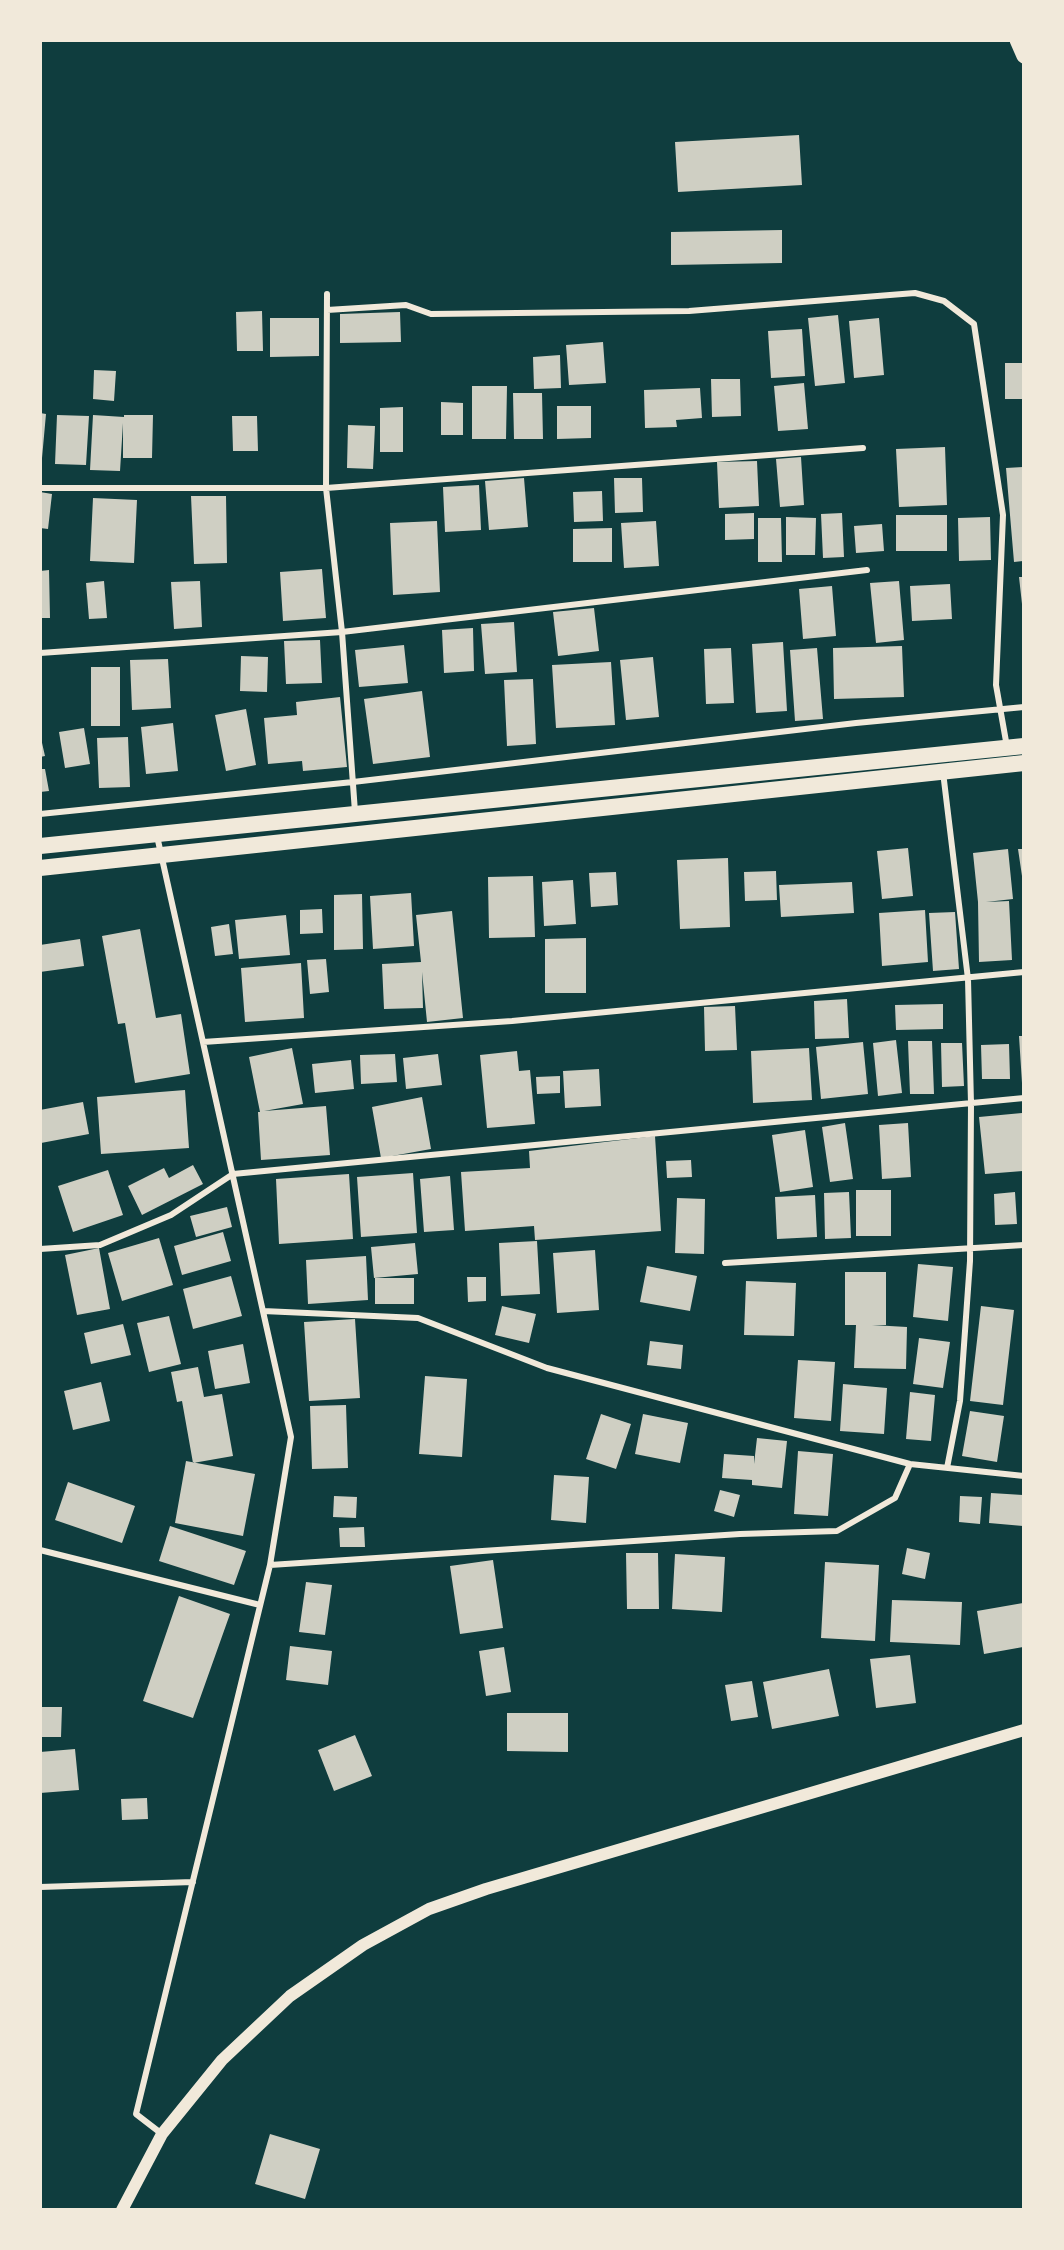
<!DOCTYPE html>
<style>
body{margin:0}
#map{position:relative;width:1064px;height:2250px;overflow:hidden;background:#0f3d3e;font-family:Poppins,sans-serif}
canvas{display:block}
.frame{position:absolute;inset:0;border:42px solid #f1e9da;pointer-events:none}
</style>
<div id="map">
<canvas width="1064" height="2250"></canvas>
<div class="frame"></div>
</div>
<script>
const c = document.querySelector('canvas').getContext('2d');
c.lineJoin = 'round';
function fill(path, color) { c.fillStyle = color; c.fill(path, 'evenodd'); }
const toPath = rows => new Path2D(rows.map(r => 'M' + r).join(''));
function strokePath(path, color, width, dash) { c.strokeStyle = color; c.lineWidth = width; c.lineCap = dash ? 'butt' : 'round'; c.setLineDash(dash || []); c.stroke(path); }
fill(toPath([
 [799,135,802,185,678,192,675,142],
 [782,230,782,263,671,265,671,232],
 [262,311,263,351,237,351,236,312],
 [400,312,401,342,340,343,340,314],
 [838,315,845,383,815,386,808,318],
 [270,318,319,318,319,356,270,357],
 [879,318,884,375,854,378,849,321],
 [802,329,805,376,771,378,768,331],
 [603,342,606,383,569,385,566,345],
 [560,355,561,388,534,389,533,357],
 [1005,363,1023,363,1023,399,1005,399],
 [94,370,116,371,114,401,93,399],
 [711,379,740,379,741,416,712,417],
 [804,383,808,429,778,431,774,386],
 [472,386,507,386,506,439,472,439],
 [700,388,702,418,676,420,677,427,645,428,644,390],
 [513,393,542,393,543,439,514,439],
 [441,402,463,403,463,435,441,435],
 [557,406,591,406,591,438,557,439],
 [403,407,403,452,380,452,380,408],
 [40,413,46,414,42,458,40,458],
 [57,415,89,416,86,465,55,464],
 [93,415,124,417,124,415,153,415,152,458,123,458,123,423,120,471,90,470],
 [232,416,257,416,258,451,233,451],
 [348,425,375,426,373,469,347,468],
 [945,447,947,505,899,507,896,449],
 [801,457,804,505,780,507,776,459],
 [757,461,759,506,719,508,717,462],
 [1023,467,1023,561,1014,562,1006,468],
 [524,478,528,527,489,530,485,481],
 [614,478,642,478,643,512,615,513],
 [479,485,481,530,445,532,443,487],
 [602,491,603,521,574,522,573,492],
 [40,492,52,494,48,529,40,528],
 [191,496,226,496,227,563,194,564],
 [93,498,137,500,134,563,90,561],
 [754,513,754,539,725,540,725,514],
 [842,513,844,557,823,558,821,514],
 [896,515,947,515,947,551,896,551],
 [786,517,816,518,815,555,786,555],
 [990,517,991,560,959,561,958,518],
 [758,518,781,518,782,562,758,562],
 [437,521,440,592,393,595,390,523],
 [656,521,659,566,624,568,621,523],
 [882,524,884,551,856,553,854,526],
 [612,528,612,562,573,562,573,529],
 [322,569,326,618,283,621,280,572],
 [49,570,50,618,40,618,40,571],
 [1019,577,1023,577,1023,604,1022,604],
 [104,581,107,618,89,619,86,583],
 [200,581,202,627,174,629,171,582],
 [899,581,904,640,876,643,870,583],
 [950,584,952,619,912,621,910,586],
 [832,586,836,636,803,639,799,589],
 [594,608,599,651,558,656,553,612],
 [514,622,517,672,485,674,481,624],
 [473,628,474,671,444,673,442,630],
 [320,640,322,683,286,684,284,641],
 [783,642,787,711,756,713,752,644],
 [404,645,408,683,359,687,355,650],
 [902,646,904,697,834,699,833,648],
 [731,648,734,703,706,704,704,649],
 [817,648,823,719,795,721,790,650],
 [241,656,268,657,267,692,240,691],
 [653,657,659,717,626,720,620,660],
 [168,659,171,708,132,710,130,660],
 [611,662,615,725,556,728,552,665],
 [91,667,120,667,120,726,91,726],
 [533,679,536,744,507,746,504,680],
 [422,691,430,757,373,764,364,699],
 [340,697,347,767,303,771,302,761,268,764,264,718,297,715,296,702],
 [246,709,256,765,226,771,215,715],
 [173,723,178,771,146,774,141,727],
 [84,728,90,764,65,768,59,732],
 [40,734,45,756,40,757],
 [128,737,130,787,99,788,97,738],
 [40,769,45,769,49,791,40,792],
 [908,848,913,896,882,899,877,851],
 [1008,849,1013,899,986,902,1009,901,1012,960,979,962,978,902,973,853],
 [1018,849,1023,849,1023,876,1022,876],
 [728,858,730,927,680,929,677,860],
 [776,871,777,900,745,901,744,872],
 [616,872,618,905,591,907,589,873],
 [533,876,535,937,489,938,488,877],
 [573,880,576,924,544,926,542,882],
 [852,882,854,913,781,917,779,885],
 [411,893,414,946,373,949,370,896],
 [362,894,363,949,334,950,334,895],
 [322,909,323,933,300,934,300,910],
 [925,910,928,962,882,966,879,913],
 [452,911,463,1018,427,1022,422,972,423,1008,384,1009,382,964,421,962,416,915],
 [955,912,959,969,933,971,929,913],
 [286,915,290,955,239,959,235,920],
 [229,924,233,954,215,956,211,927],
 [140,929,156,1018,181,1014,190,1074,135,1083,125,1023,118,1024,102,936],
 [586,938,586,993,545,993,545,939],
 [80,939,84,966,40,972,40,945],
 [326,959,329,992,310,994,307,960],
 [301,963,304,1018,245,1022,241,968],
 [847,999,849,1038,815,1039,814,1001],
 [943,1004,943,1029,896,1030,895,1005],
 [735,1006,737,1050,705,1051,704,1007],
 [1019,1036,1023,1036,1023,1083,1022,1083],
 [896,1040,902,1093,878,1096,873,1043],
 [908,1041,932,1041,934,1094,910,1094],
 [863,1042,868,1094,821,1099,816,1047],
 [941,1043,962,1043,964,1086,942,1087],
 [1009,1044,1010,1079,982,1079,981,1045],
 [292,1048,303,1104,264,1111,326,1106,330,1155,261,1160,258,1112,260,1112,249,1057],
 [809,1048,812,1100,753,1103,751,1051],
 [517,1051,519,1071,530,1070,535,1124,487,1128,480,1055],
 [395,1054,397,1082,361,1084,360,1055],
 [438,1054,442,1085,406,1089,403,1058],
 [351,1060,354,1089,315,1093,312,1064],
 [599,1069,601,1106,565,1108,563,1071],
 [560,1076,560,1093,537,1094,536,1077],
 [185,1090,189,1148,101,1154,97,1097],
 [422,1097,431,1149,381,1158,372,1107],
 [83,1102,89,1134,41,1143,40,1110],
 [1022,1113,1023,1171,985,1174,979,1117],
 [845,1123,853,1179,830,1182,822,1127],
 [908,1123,911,1177,882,1179,879,1125],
 [805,1130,813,1187,780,1192,772,1135],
 [655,1136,661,1231,535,1240,534,1226,465,1231,461,1172,530,1168,529,1151],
 [691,1160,692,1177,667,1178,666,1161],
 [193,1165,203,1184,142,1215,128,1186,164,1168,169,1178],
 [108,1170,123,1215,73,1232,58,1186],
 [413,1173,417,1233,361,1237,357,1177],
 [349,1174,353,1239,279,1244,276,1179],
 [450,1176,454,1230,424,1232,420,1179],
 [856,1190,891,1190,891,1236,856,1236],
 [849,1192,851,1238,825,1239,824,1193],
 [1015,1192,1017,1224,995,1225,994,1194],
 [815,1195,817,1237,777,1239,775,1197],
 [677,1198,705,1199,704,1254,675,1253],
 [227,1207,232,1227,196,1237,190,1216],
 [223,1232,231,1261,182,1275,174,1246],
 [159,1238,173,1285,122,1301,108,1253],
 [537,1241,540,1294,501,1296,499,1243],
 [415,1243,418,1274,374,1278,371,1247],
 [99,1248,110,1309,77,1315,65,1255],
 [595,1250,599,1310,557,1313,553,1253],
 [366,1256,368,1300,308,1304,306,1260],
 [918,1264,953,1267,948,1321,913,1317],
 [647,1266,697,1276,690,1311,640,1302],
 [845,1272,886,1272,886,1325,872,1325,907,1327,906,1369,854,1368,856,1325,845,1325],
 [231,1276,242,1316,193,1329,183,1289],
 [467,1277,486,1277,486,1301,468,1302],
 [375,1278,414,1278,414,1304,375,1304],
 [746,1281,796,1283,794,1336,744,1335],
 [502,1306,536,1314,529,1343,495,1335],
 [981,1306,1014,1310,1003,1405,970,1401],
 [169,1316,181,1364,149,1372,137,1323],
 [355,1319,360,1398,309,1401,304,1322],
 [123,1324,131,1355,91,1364,84,1333],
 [919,1338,950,1342,943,1388,913,1384],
 [650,1341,683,1345,681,1369,647,1365],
 [243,1344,250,1383,215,1389,208,1351],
 [798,1360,835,1362,831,1421,794,1418],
 [198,1367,204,1397,222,1394,233,1456,193,1463,182,1401,177,1402,171,1372],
 [425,1376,467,1379,462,1457,419,1454],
 [101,1382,110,1421,73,1430,64,1391],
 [843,1384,887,1388,884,1434,840,1431],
 [910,1392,935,1395,931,1441,906,1439],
 [346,1405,348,1468,312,1469,310,1406],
 [970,1411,1004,1416,997,1462,962,1456],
 [601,1414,631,1424,616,1469,586,1459],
 [643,1414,688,1423,680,1463,635,1454],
 [757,1438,787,1441,782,1488,752,1485,752,1480,722,1478,724,1454,754,1456,754,1464],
 [798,1451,833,1454,828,1516,794,1514],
 [186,1461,255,1474,243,1536,175,1523],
 [554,1475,589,1477,586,1523,551,1520],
 [68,1482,135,1506,122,1543,55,1520],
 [720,1490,740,1495,734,1517,714,1511],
 [991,1493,1023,1495,1023,1526,989,1523],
 [334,1496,357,1497,356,1518,333,1517],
 [960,1496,982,1497,980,1524,959,1522],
 [170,1526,246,1551,234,1585,159,1561],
 [364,1527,365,1547,340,1547,339,1528],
 [907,1548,930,1553,925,1579,902,1574],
 [626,1553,658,1553,659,1609,627,1609],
 [675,1554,725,1557,722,1612,672,1609],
 [493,1560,503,1628,460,1634,450,1566],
 [825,1562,879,1565,875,1641,821,1638],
 [306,1582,332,1585,325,1635,299,1632],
 [179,1596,230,1614,193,1718,143,1701],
 [892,1600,962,1602,960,1645,890,1642],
 [1023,1603,1023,1647,984,1654,977,1611],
 [290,1646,332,1651,328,1685,286,1680],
 [504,1647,511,1692,486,1696,479,1651],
 [910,1655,916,1703,876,1708,870,1659],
 [829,1669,839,1716,772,1729,763,1682],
 [752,1681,758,1717,731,1721,725,1685],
 [40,1707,62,1707,61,1737,40,1737],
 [507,1713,568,1713,568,1752,507,1751],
 [355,1735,372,1776,334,1791,318,1750],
 [75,1749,79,1790,40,1793,40,1752],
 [147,1798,148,1819,122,1820,121,1799],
 [270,2134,320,2149,305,2199,255,2184]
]), '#cfcfc3');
strokePath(toPath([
 [327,294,326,488,342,632,355,812],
 [327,310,406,305,431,314,689,311,915,293,944,301,974,324,1003,515,996,685,1007,747],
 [40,488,326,488,863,448],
 [40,653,342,632,867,570],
 [943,772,968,979,971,1104,970,1261,960,1401,947,1468],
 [40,814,353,782,856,723,1024,707],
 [157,836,291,1437,270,1565,136,2114,162,2134],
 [203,1042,512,1021,1024,972],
 [40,1249,100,1245,171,1215,233,1174,1024,1098],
 [725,1263,1024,1245],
 [263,1311,418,1318,547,1368,910,1464,1024,1476],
 [40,1550,260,1605],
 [270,1565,740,1534,837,1531,895,1498,910,1464],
 [40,1887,193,1882]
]), '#f1e9da', 6);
strokePath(toPath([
 [122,2210,162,2134,222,2060,290,1996,363,1945,429,1909,486,1889,1024,1730]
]), '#f1e9da', 12);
strokePath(toPath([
 [1017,40,1024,56]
]), '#f1e9da', 15);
strokePath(toPath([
 [40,846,1024,746],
 [40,868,1024,763]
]), '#f1e9da', 16);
</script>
